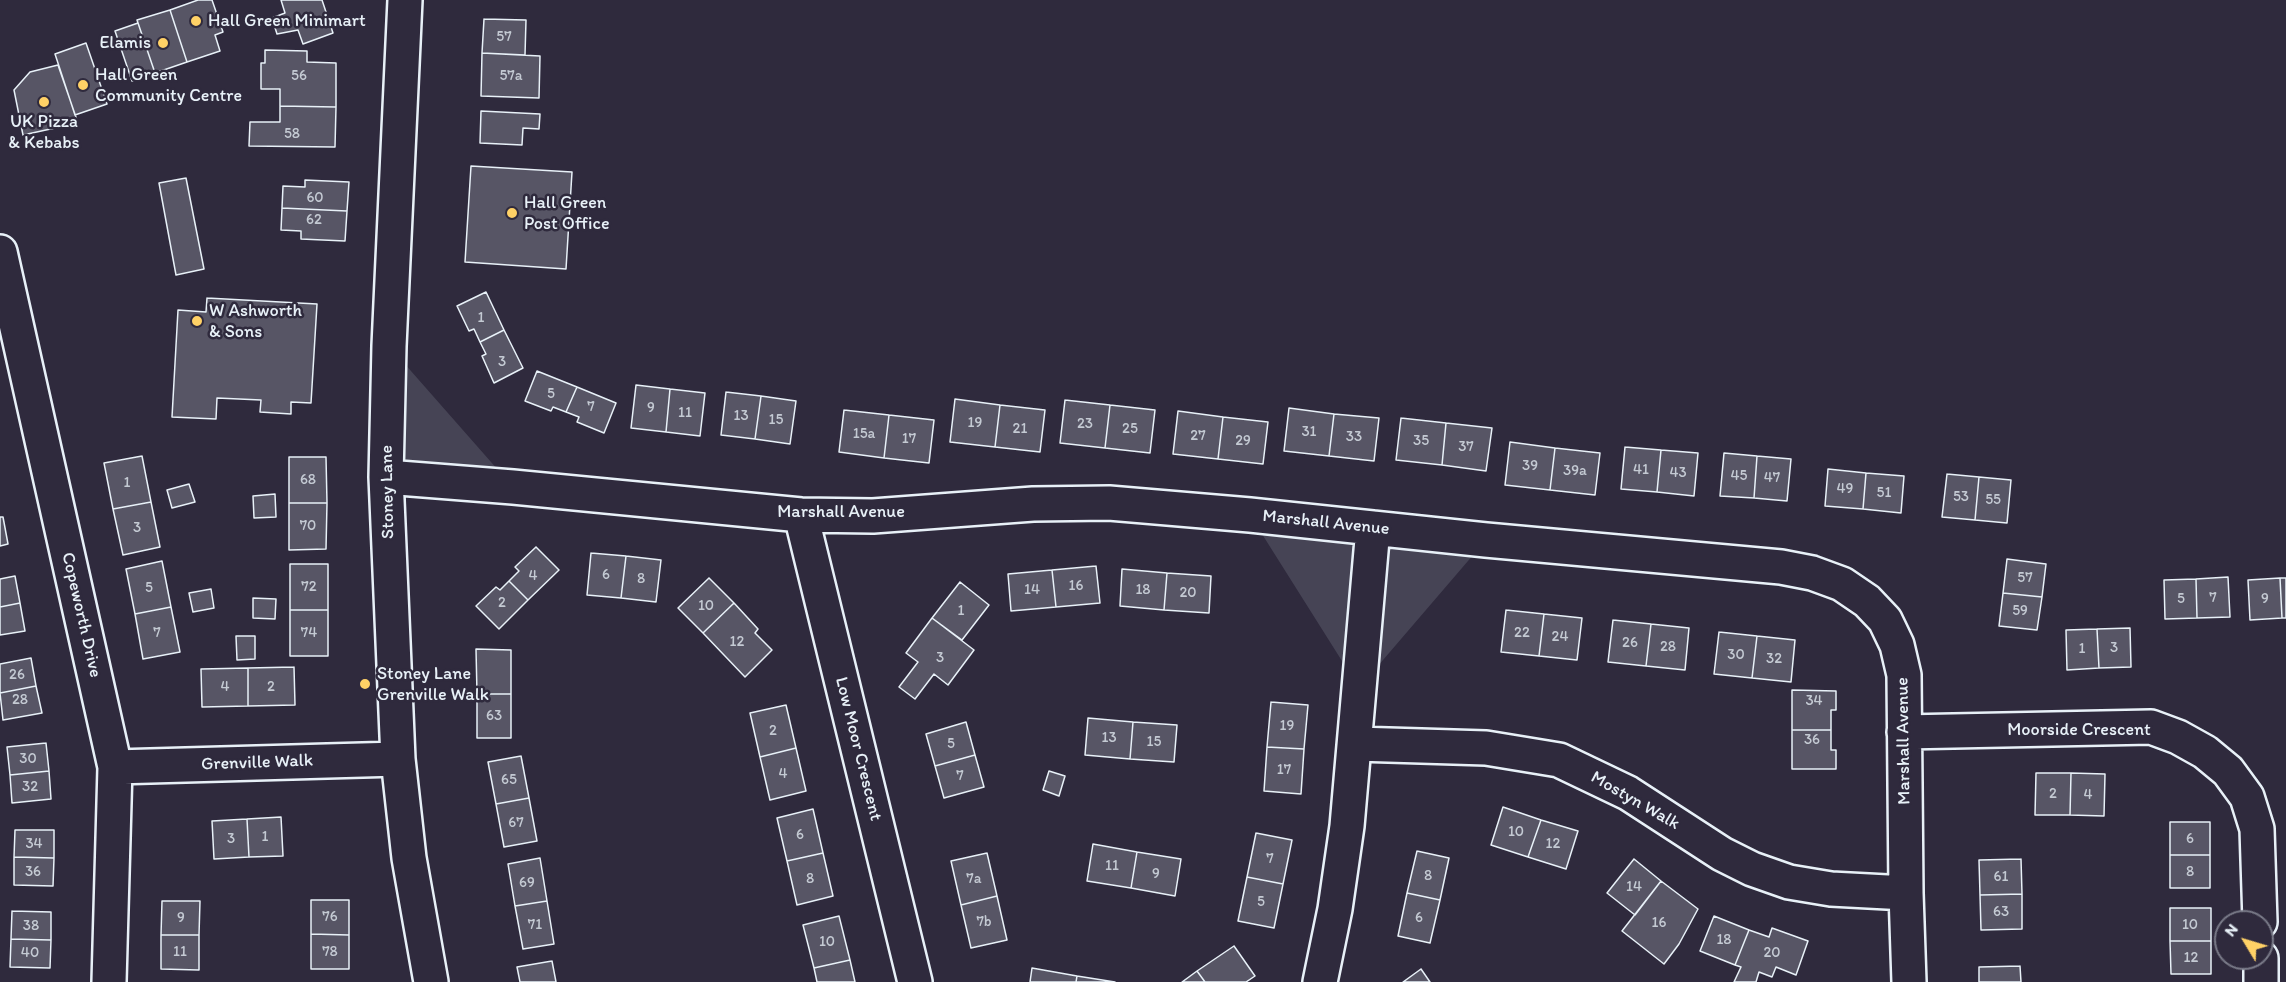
<!DOCTYPE html>
<style>
body{margin:0}
#map{position:relative;width:2286px;height:982px;overflow:hidden;background:#2f2a3d;font-family:Itim,sans-serif}
canvas{display:block}
.north{position:absolute;left:2214px;top:910px;width:60px;height:60px;box-sizing:border-box;background:#2f2a3d;border:2px solid #797a88;border-radius:50%;rotate:308deg;font-size:16px;font-weight:700;line-height:24px;text-align:center;color:#e8f1f8}
.north::after{content:'';display:block;margin:auto;width:21px;height:27px;background:#ffd166;clip-path:polygon(50% 0,100% 100%,50% 72%,0 100%)}
</style>
<div id="map">
<canvas width="2286" height="982"></canvas>
<div class="north">N</div>
</div>
<script>
const c = document.querySelector('canvas').getContext('2d');
c.lineJoin = 'round';
function fill(path, color) { c.fillStyle = color; c.fill(path, 'evenodd'); }
const toPath = rows => new Path2D(rows.map(r => 'M' + r).join(''));
function strokePath(path, color, width, dash) { c.strokeStyle = color; c.lineWidth = width; c.lineCap = dash ? 'butt' : 'round'; c.setLineDash(dash || []); c.stroke(path); }
function write(font, color, halo, rows, align = 'center') {
  c.font = font + ' Itim,sans-serif'; c.lineWidth = 5; c.setLineDash([]); c.textBaseline = 'middle'; c.strokeStyle = halo; c.fillStyle = color; for (const [text, x, y, turn = 0] of rows) {
    c.save(); c.translate(x, y); c.rotate((+turn || 0) * Math.PI / 180); c.textAlign = isNaN(turn) ? turn : align; if (halo) c.strokeText(text, 0, 0); c.fillText(text, 0, 0); c.restore();
  }
}
fill(toPath([
 [389,346,513,487,386,477],
 [1250,515,1486,540,1359,688]
]), '#464455');
const building = toPath([
 [198,0,212,0,223,32,215,35,220,51,187,62,170,10,198,0],
 [281,0,322,0,333,33,303,44,298,30,277,34,272,18,285,13,281,0],
 [170,10,187,62,155,73,137,20,170,10],
 [484,19,526,20,525,55,482,53,484,19],
 [138,23,155,73,132,81,115,31,138,23],
 [86,43,107,104,75,115,55,54,86,43],
 [265,50,307,51,307,62,336,63,336,107,280,106,280,89,261,89,261,63,265,63,265,50],
 [482,53,540,56,539,98,481,96,482,53],
 [58,65,78,123,23,135,14,90,30,72,58,65],
 [280,106,336,107,335,147,249,146,250,122,280,122,280,106],
 [481,111,540,114,539,129,523,128,522,145,480,143,481,111],
 [471,166,572,172,566,269,465,262,471,166],
 [186,178,204,269,176,275,159,183,186,178],
 [305,180,349,182,347,211,282,208,283,186,305,187,305,180],
 [282,208,347,211,345,241,301,239,301,231,281,230,282,208],
 [486,292,504,330,480,342,474,329,469,331,457,306,486,292],
 [207,298,317,304,311,403,291,402,291,414,260,412,261,400,217,398,216,419,172,417,178,310,206,312,207,298],
 [504,330,523,368,494,383,482,356,486,354,480,342,504,330],
 [537,371,577,387,566,412,553,407,551,411,525,401,537,371],
 [636,385,670,389,666,432,631,428,636,385],
 [577,387,616,403,604,433,577,422,579,417,566,412,577,387],
 [670,389,705,393,700,436,666,432,670,389],
 [726,392,761,396,755,439,721,435,726,392],
 [761,396,796,401,790,444,755,439,761,396],
 [955,399,1000,405,995,447,950,442,955,399],
 [1065,400,1110,405,1105,448,1060,443,1065,400],
 [1000,405,1045,410,1040,452,995,447,1000,405],
 [1110,405,1155,410,1150,453,1105,448,1110,405],
 [1289,408,1334,414,1329,456,1284,451,1289,408],
 [844,410,889,415,884,458,839,452,844,410],
 [1178,411,1223,417,1218,459,1173,454,1178,411],
 [1334,414,1379,418,1374,461,1329,456,1334,414],
 [889,415,934,420,929,463,884,458,889,415],
 [1223,417,1268,422,1263,464,1218,459,1223,417],
 [1401,418,1446,423,1442,465,1396,460,1401,418],
 [1446,423,1492,428,1486,471,1442,465,1446,423],
 [1510,442,1555,448,1550,490,1505,485,1510,442],
 [1625,447,1661,450,1657,492,1621,489,1625,447],
 [1555,448,1600,453,1595,495,1550,490,1555,448],
 [1661,450,1698,453,1694,496,1657,492,1661,450],
 [1724,453,1757,456,1754,498,1720,496,1724,453],
 [142,456,151,502,113,509,104,463,142,456],
 [1757,456,1791,459,1787,501,1754,498,1757,456],
 [289,457,326,457,327,503,289,503,289,457],
 [1828,469,1866,473,1863,509,1825,506,1828,469],
 [1866,473,1904,476,1901,513,1863,509,1866,473],
 [1947,474,1979,477,1975,520,1942,517,1947,474],
 [1979,477,2011,480,2007,523,1975,520,1979,477],
 [189,484,195,502,172,508,167,490,189,484],
 [275,494,276,517,254,518,253,496,275,494],
 [151,502,160,547,123,555,113,509,151,502],
 [289,503,327,503,326,549,289,550,289,503],
 [0,517,3,517,8,544,0,546,0,517],
 [536,547,559,570,528,600,509,581,519,571,515,567,536,547],
 [591,553,626,556,621,598,587,595,591,553],
 [626,556,661,560,656,602,621,598,626,556],
 [2007,559,2046,564,2042,597,2003,593,2007,559],
 [162,561,171,607,135,614,126,569,162,561],
 [290,564,328,564,328,610,290,610,290,564],
 [1096,566,1100,603,1056,607,1052,570,1096,566],
 [1122,569,1167,573,1164,610,1120,606,1122,569],
 [1052,570,1056,607,1011,611,1008,574,1052,570],
 [1167,573,1211,576,1209,613,1164,610,1167,573],
 [15,576,20,603,0,607,0,579,15,576],
 [2228,577,2230,617,2197,618,2196,579,2228,577],
 [709,578,734,603,703,633,678,608,709,578],
 [2280,578,2282,618,2250,620,2248,580,2280,578],
 [2280,578,2286,578,2286,618,2282,618,2280,578],
 [2196,579,2197,618,2165,619,2164,580,2196,579],
 [509,581,528,600,499,629,476,606,496,587,500,590,509,581],
 [960,582,989,605,962,640,932,618,960,582],
 [211,589,214,608,193,612,189,593,211,589],
 [2003,593,2042,597,2037,630,1999,626,2003,593],
 [253,598,276,599,275,619,253,618,253,598],
 [20,603,25,631,0,635,0,607,20,603],
 [734,603,758,629,755,633,772,650,745,677,703,633,734,603],
 [171,607,180,652,143,659,135,614,171,607],
 [290,610,328,610,328,656,290,656,290,610],
 [1506,610,1544,614,1539,656,1501,652,1506,610],
 [1544,614,1582,618,1577,660,1539,656,1544,614],
 [932,618,974,650,948,685,934,674,915,699,899,687,918,662,906,653,932,618],
 [1613,620,1651,624,1646,666,1608,662,1613,620],
 [1651,624,1689,628,1685,670,1646,666,1651,624],
 [2130,628,2131,667,2099,668,2097,629,2130,628],
 [2097,629,2099,668,2067,670,2066,630,2097,629],
 [1719,632,1757,636,1752,678,1714,674,1719,632],
 [236,636,255,636,255,659,237,660,236,636],
 [1757,636,1795,640,1791,682,1752,678,1757,636],
 [476,649,511,650,511,694,477,694,476,649],
 [31,658,36,686,0,693,0,664,31,658],
 [294,667,295,705,248,706,248,668,294,667],
 [248,668,248,706,202,707,201,669,248,668],
 [36,686,42,713,3,720,0,693,36,686],
 [1792,690,1836,691,1836,710,1831,710,1831,730,1792,730,1792,690],
 [477,694,511,694,511,738,477,738,477,694],
 [1271,702,1308,705,1304,749,1267,747,1271,702],
 [786,705,796,748,760,757,750,713,786,705],
 [1088,718,1133,722,1130,759,1085,755,1088,718],
 [966,722,975,755,935,766,926,734,966,722],
 [1133,722,1177,725,1174,762,1130,759,1133,722],
 [1792,730,1831,730,1831,750,1836,750,1836,769,1792,769,1792,730],
 [46,743,49,771,10,775,7,747,46,743],
 [1267,747,1304,749,1301,794,1264,791,1267,747],
 [796,748,806,791,770,800,760,757,796,748],
 [975,755,984,787,944,798,935,766,975,755],
 [521,756,529,798,496,804,488,762,521,756],
 [49,771,51,799,12,803,10,775,49,771],
 [1049,771,1065,776,1059,796,1043,790,1049,771],
 [2036,773,2071,773,2070,815,2035,815,2036,773],
 [2071,773,2105,774,2104,816,2070,815,2071,773],
 [529,798,537,841,504,847,496,804,529,798],
 [1503,807,1541,820,1528,857,1491,845,1503,807],
 [813,809,823,853,787,861,777,818,813,809],
 [281,817,283,856,249,857,247,819,281,817],
 [247,819,249,857,214,859,212,821,247,819],
 [1541,820,1578,831,1566,869,1528,857,1541,820],
 [2170,822,2210,822,2210,855,2170,855,2170,822],
 [15,830,54,830,54,858,14,857,15,830],
 [1256,833,1292,840,1283,884,1247,877,1256,833],
 [1093,844,1137,852,1131,888,1087,881,1093,844],
 [1417,851,1449,858,1440,900,1407,893,1417,851],
 [1137,852,1181,859,1175,896,1131,888,1137,852],
 [823,853,833,896,797,905,787,861,823,853],
 [987,853,997,896,961,905,951,861,987,853],
 [2170,855,2210,855,2210,888,2170,888,2170,855],
 [14,857,54,858,53,886,14,885,14,857],
 [540,858,547,901,515,906,508,864,540,858],
 [1634,859,1661,881,1635,915,1607,893,1634,859],
 [2021,859,2022,894,1980,895,1979,860,2021,859],
 [1247,877,1283,884,1274,928,1238,921,1247,877],
 [1661,881,1698,909,1679,944,1664,964,1622,931,1661,881],
 [1407,893,1440,900,1430,943,1398,936,1407,893],
 [2022,894,2022,929,1981,930,1980,895,2022,894],
 [997,896,1007,940,971,948,961,905,997,896],
 [311,900,349,900,349,935,311,934,311,900],
 [162,901,200,901,199,935,161,935,162,901],
 [547,901,554,944,523,949,515,906,547,901],
 [2170,908,2211,908,2211,941,2170,941,2170,908],
 [12,911,51,912,51,940,11,939,12,911],
 [839,916,850,960,814,968,803,925,839,916],
 [1714,916,1749,930,1735,965,1700,951,1714,916],
 [1772,928,1808,941,1796,975,1776,967,1772,977,1759,972,1756,982,1734,982,1741,967,1735,965,1749,930,1769,937,1772,928],
 [311,934,349,935,349,969,311,969,311,934],
 [161,935,199,935,199,970,161,969,161,935],
 [11,939,51,940,50,968,10,967,11,939],
 [2170,941,2211,941,2211,974,2171,974,2170,941],
 [1234,946,1255,976,1246,982,1205,982,1197,971,1234,946],
 [850,960,855,982,817,982,814,968,850,960],
 [552,961,556,982,520,982,517,967,552,961],
 [2020,966,2021,982,1979,982,1979,967,2020,966],
 [1032,968,1077,976,1076,982,1030,982,1032,968],
 [1421,969,1430,982,1403,982,1421,969],
 [1197,971,1205,982,1182,982,1197,971],
 [1077,976,1115,982,1076,982,1077,976]
]);
fill(building, '#575565');
strokePath(building, '#e8f1f8', 1.5);
const minor = toPath([
 [405,0,389,346,386,477,398,759,409,858,431,982],
 [0,252,115,767,109,982],
 [386,477,513,487,801,515,873,516,1033,504,1109,503,1250,515,1486,540,1781,567,1812,573,1842,584,1867,601,1885,620,1897,645,1904,675,1906,893,1909,982],
 [801,515,915,982],
 [1904,732,2151,727,2178,737,2205,752,2228,771,2247,797,2257,829,2260,922],
 [1356,744,1486,748,1559,760,1628,793,1722,854,1752,869,1789,882,1831,889,1906,893],
 [115,767,398,759],
 [2261,958,2261,982],
 [1320,982,1335,909,1347,826,1373,528]
]);
strokePath(minor, '#e8f1f8', 38);
strokePath(minor, '#2f2a3d', 33);
for (const [x, y, r, color] of [
 [196,21,6,"#ffd166"],
 [163,43,6,"#ffd166"],
 [83,85,6,"#ffd166"],
 [44,102,6,"#ffd166"],
 [512,213,6,"#ffd166"],
 [197,321,6,"#ffd166"],
 [365,684,6,"#ffd166"]
]) { const dot = new Path2D(); dot.arc(x, y, r, 0, 2 * Math.PI); c.fillStyle = color; c.fill(dot); strokePath(dot, '#2f2a3d', 2); }
write('15px', '#c4cad3', null, [
 ["57",504,37],
 ["56",299,76],
 ["57a",511,76],
 ["58",292,134],
 ["60",315,198],
 ["62",314,220],
 ["1",481,318],
 ["3",502,362],
 ["5",551,394],
 ["7",591,407],
 ["9",651,408],
 ["11",685,413],
 ["13",741,416],
 ["15",776,420],
 ["19",975,423],
 ["23",1085,424],
 ["21",1020,429],
 ["25",1130,429],
 ["31",1309,432],
 ["15a",864,434],
 ["27",1198,436],
 ["33",1354,437],
 ["17",909,439],
 ["29",1243,441],
 ["35",1421,441],
 ["37",1466,447],
 ["39",1530,466],
 ["41",1641,470],
 ["39a",1575,471],
 ["43",1678,473],
 ["45",1739,476],
 ["47",1772,478],
 ["68",308,480],
 ["1",127,483],
 ["49",1845,489],
 ["51",1884,493],
 ["53",1961,497],
 ["55",1993,500],
 ["70",308,526],
 ["3",137,528],
 ["6",606,575],
 ["4",533,576],
 ["57",2025,578],
 ["8",641,579],
 ["16",1076,586],
 ["72",309,587],
 ["5",149,588],
 ["14",1032,590],
 ["18",1143,590],
 ["20",1188,593],
 ["7",2213,598],
 ["5",2181,599],
 ["9",2265,599],
 ["2",502,603],
 ["10",706,606],
 ["1",961,611],
 ["59",2020,611],
 ["7",157,633],
 ["74",309,633],
 ["22",1522,633],
 ["24",1560,637],
 ["12",737,642],
 ["26",1630,643],
 ["28",1668,647],
 ["3",2114,648],
 ["1",2082,649],
 ["30",1736,655],
 ["3",940,658],
 ["32",1774,659],
 ["26",17,675],
 ["4",225,687],
 ["2",271,687],
 ["28",20,700],
 ["34",1814,701],
 ["63",494,716],
 ["19",1287,726],
 ["2",773,731],
 ["13",1109,738],
 ["36",1812,740],
 ["15",1154,742],
 ["5",951,744],
 ["30",28,759],
 ["17",1284,770],
 ["4",783,774],
 ["7",960,776],
 ["65",509,780],
 ["32",30,787],
 ["2",2053,794],
 ["4",2088,795],
 ["67",516,823],
 ["10",1516,832],
 ["6",800,835],
 ["1",265,837],
 ["3",231,839],
 ["6",2190,839],
 ["34",34,844],
 ["12",1553,844],
 ["7",1270,859],
 ["11",1112,866],
 ["36",33,872],
 ["8",2190,872],
 ["9",1156,874],
 ["8",1428,876],
 ["61",2001,877],
 ["8",810,879],
 ["7a",974,879],
 ["69",527,883],
 ["14",1634,887],
 ["5",1261,902],
 ["63",2001,912],
 ["76",330,917],
 ["9",181,918],
 ["6",1419,918],
 ["7b",984,922],
 ["16",1659,923],
 ["71",535,925],
 ["10",2190,925],
 ["38",31,926],
 ["18",1724,940],
 ["10",827,942],
 ["11",180,952],
 ["78",330,952],
 ["40",30,953],
 ["20",1772,953],
 ["12",2191,958]
]);
write('18px', '#e8f1f8', '#2f2a3d', [
 ["Hall Green Minimart",208,21],
 ["Elamis",151,43,"right"],
 ["Hall Green",95,75],
 ["Community Centre",95,96],
 ["UK Pizza",44,122,"center"],
 ["& Kebabs",44,143,"center"],
 ["Hall Green",524,203],
 ["Post Office",524,224],
 ["W Ashworth",209,311],
 ["& Sons",209,332],
 ["Stoney Lane",377,674],
 ["Grenville Walk",377,695]
], 'left');
write('18px', '#e8f1f8', '#2f2a3d', [
 ["Stoney Lane",388,492,-91],
 ["Marshall Avenue",841,512],
 ["Marshall Avenue",1326,523,6],
 ["Copeworth Drive",81,615,77],
 ["Moorside Crescent",2079,730],
 ["Marshall Avenue",1904,741,-91],
 ["Low Moor Crescent",858,749,76],
 ["Grenville Walk",257,763,-2],
 ["Mostyn Walk",1635,801,30]
]);
</script>
